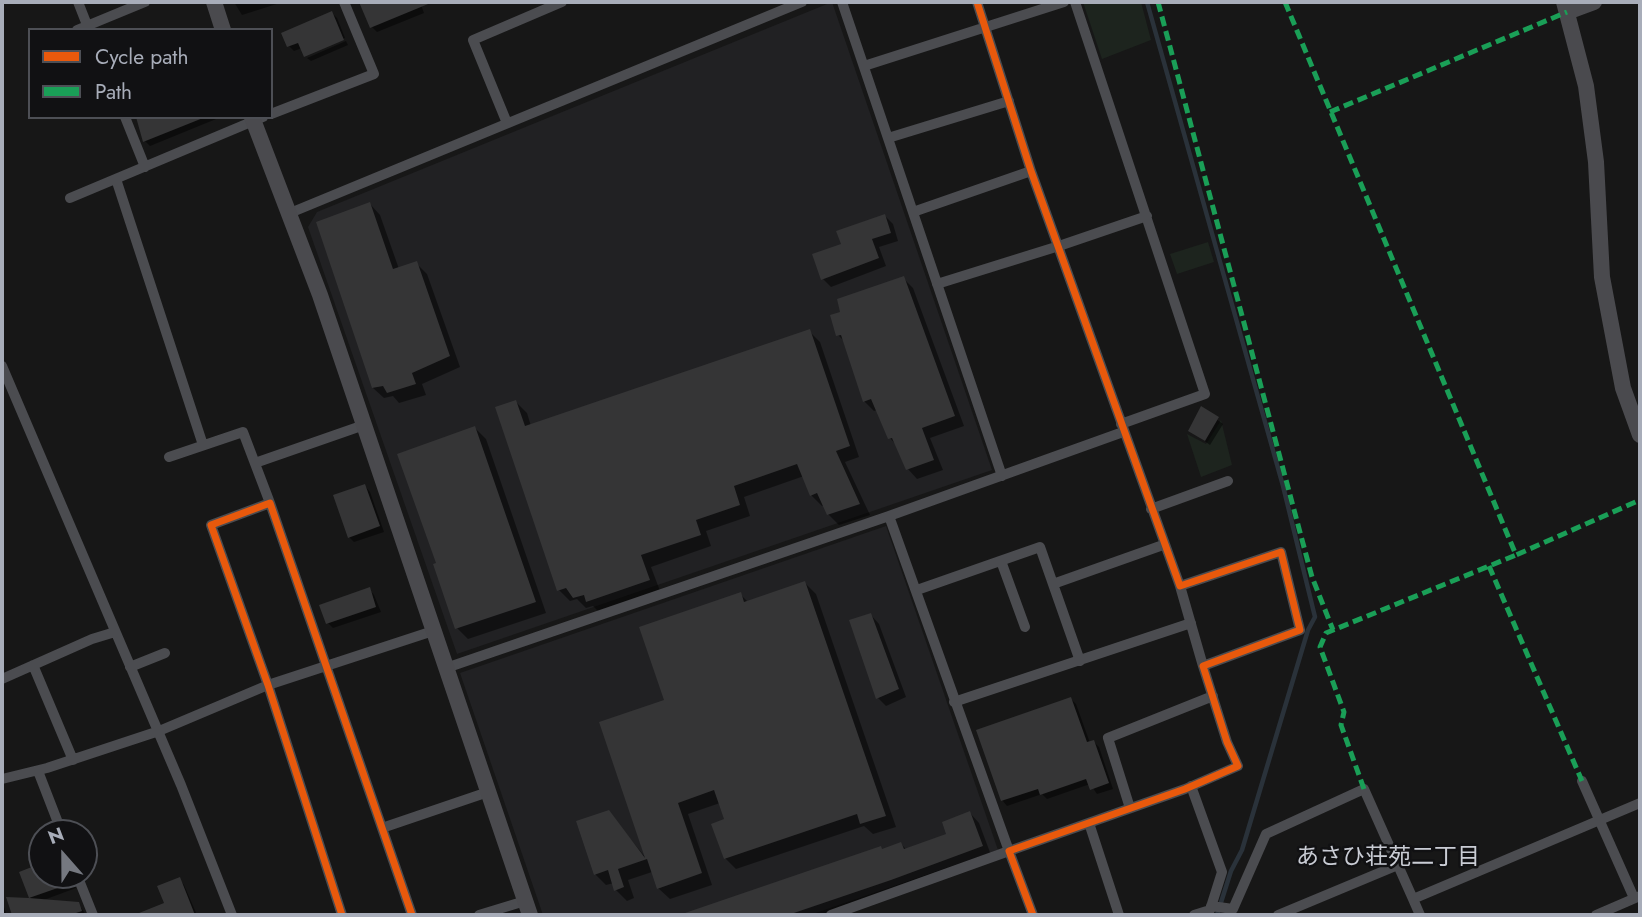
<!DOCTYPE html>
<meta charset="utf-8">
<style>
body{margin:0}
#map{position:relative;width:1642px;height:917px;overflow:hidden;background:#171717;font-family:Jost,sans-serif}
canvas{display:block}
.frame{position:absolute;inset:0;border:4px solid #a8adb9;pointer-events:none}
.legend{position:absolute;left:28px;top:28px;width:245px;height:91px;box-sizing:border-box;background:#111113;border:2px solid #4d4f55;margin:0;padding:9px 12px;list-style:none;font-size:21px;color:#a8adb9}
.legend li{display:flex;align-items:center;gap:14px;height:35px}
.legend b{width:35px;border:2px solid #4d4f55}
.north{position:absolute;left:28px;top:819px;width:70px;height:70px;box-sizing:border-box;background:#111113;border:2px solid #4d4f55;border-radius:50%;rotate:339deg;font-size:19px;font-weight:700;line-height:28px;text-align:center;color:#a8adb9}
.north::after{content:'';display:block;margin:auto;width:24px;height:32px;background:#757880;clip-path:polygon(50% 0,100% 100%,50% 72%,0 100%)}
</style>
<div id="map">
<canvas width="1642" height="917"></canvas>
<div class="frame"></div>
<ul class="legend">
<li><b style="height:9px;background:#e8590c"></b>Cycle path</li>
<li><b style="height:9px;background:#1a9f57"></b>Path</li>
</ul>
<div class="north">N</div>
</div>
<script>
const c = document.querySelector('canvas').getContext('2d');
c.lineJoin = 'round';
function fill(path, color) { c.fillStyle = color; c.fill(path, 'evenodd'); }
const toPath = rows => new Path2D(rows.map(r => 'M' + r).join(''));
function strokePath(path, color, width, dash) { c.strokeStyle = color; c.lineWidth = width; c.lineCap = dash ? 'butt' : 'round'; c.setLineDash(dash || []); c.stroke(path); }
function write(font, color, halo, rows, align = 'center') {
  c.font = font + ' Jost,"Noto Sans JP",sans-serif'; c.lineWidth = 5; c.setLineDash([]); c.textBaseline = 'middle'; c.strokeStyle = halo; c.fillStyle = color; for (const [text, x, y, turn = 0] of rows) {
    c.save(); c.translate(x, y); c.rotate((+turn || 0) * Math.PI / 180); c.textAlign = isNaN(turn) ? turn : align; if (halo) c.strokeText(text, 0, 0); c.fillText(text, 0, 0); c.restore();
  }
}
fill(toPath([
 [832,2,992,470,457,654,308,227,317,212],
 [886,526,998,850,810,915,543,915,460,673]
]), '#212123');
fill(toPath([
 [1083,2,1141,2,1151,40,1102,59],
 [1208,242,1214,262,1177,274,1170,254],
 [1221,420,1232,465,1201,477,1187,434,1206,444]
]), '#1d241e');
fill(toPath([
 [234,2,283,2,242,15],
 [370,2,420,2,424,13,377,32,372,27,362,5],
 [332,13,337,18,345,38,305,54,302,48,294,51,289,46],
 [346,41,348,45,311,61,307,58],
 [136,117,221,117,150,146,145,141],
 [370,204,380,215,399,269,416,263,427,274,460,367,422,384,426,395,399,403,393,396,384,398,373,388],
 [885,216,893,224,898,241,879,247,886,266,831,287,823,279],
 [903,278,913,288,964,426,930,438,943,470,917,479,908,469,898,447,890,438,877,410,874,411,864,401,846,343,838,335],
 [809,331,820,342,859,457,845,462,870,515,839,525,828,514,825,505,822,506,811,495,804,476,744,497,750,516,706,531,711,546,651,567,660,591,599,612,593,606,586,608,577,599,570,601,559,590,516,402,527,413,531,426],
 [1202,409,1223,424,1210,445,1190,430],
 [475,428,486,439,546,613,468,639,457,628,438,564],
 [365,486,370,492,384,532,354,542,349,537],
 [805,583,816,594,896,827,873,834,864,826,736,869,725,858,726,820,720,803,688,814,712,885,670,899,658,888,652,872,628,880,634,898,627,901,616,890,614,883,606,885,595,874,608,812,646,858,666,701,740,594,748,602],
 [369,589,374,595,381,612,333,628,328,623],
 [871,615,879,624,906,697,886,706,878,698],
 [1071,699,1076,704,1090,743,1094,742,1099,747,1113,789,1097,794,1090,784,1047,799,1042,794,1007,806,1002,800],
 [970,813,979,823,991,855,820,915,685,915,880,848,883,851,901,844,907,850,948,835],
 [42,865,42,875,72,875,76,888,41,901,78,903,86,915,14,915,8,899,31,900,21,873],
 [179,879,184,885,197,915,138,915,166,904],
 [2,901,6,913,2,915]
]), '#0007');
strokePath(toPath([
 [1147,2,1283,486,1315,617,1308,630,1242,850,1231,871,1217,915]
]), '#2a323a', 4.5);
fill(toPath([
 [359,2,433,2,370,28],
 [332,11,344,40,304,57,298,43,287,47,281,33],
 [136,117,203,117,203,118,143,142],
 [370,202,393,269,417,261,450,356,412,373,416,384,387,393,383,386,372,388,316,222],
 [885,214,891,233,872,239,879,258,821,280,812,254,841,244,836,231],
 [904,276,955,416,922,428,934,460,906,470,892,438,888,439,871,399,863,402,841,335,836,336,830,315,840,312,837,299],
 [810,329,850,446,836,451,860,504,827,515,817,493,810,496,797,464,734,486,740,505,696,520,701,535,641,555,650,580,586,602,584,595,573,598,566,588,557,591,495,407,516,400,525,426],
 [1201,406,1219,417,1205,441,1188,431],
 [475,426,536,602,455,629,433,564,436,563,397,454],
 [365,484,380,526,348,538,333,495],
 [805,581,886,816,860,824,857,814,724,859,711,824,724,819,714,790,678,803,702,873,657,889,647,859,618,869,624,887,614,891,608,870,594,875,576,821,609,810,645,858,599,722,664,700,639,627,741,592,744,602],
 [370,587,376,607,326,624,319,605],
 [871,613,899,689,876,699,849,620],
 [1071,697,1087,742,1094,740,1109,783,1090,790,1086,779,1040,795,1038,789,1001,801,976,730],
 [970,811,983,846,891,880,788,915,685,915,685,913,881,846,882,849,901,842,904,849,946,834,942,822],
 [42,863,42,875,69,875,72,883,29,898,79,902,82,911,70,915,12,915,6,897,29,898,19,872],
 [180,877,195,915,134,915,164,903,157,886]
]), '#353536');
strokePath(toPath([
 [78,2,89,30],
 [842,2,1002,476],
 [977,2,1031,171,1180,586,1281,552,1300,630,1203,666,1227,742,1238,766,1185,789,1009,851,1033,915],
 [1075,2,1205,394,1121,424],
 [77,30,145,2],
 [864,66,1064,2],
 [271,114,374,74,344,2],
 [125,117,145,167],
 [507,123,473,40,562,2],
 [888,138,1009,101],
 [116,179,203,445],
 [70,198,263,117],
 [913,212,1031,171],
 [290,213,802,2],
 [937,284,1059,246,1147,216],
 [2,366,181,785,232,915],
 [169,457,243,432,270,503],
 [255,463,364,425],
 [1151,509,1228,481],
 [1001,561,1025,627],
 [1053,584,1163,545],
 [1180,586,1203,666],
 [917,590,1040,547,1080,661],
 [33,665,73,760],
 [130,667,165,653],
 [446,668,889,516],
 [2,679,92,639,115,632],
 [954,702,1191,623],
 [38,771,62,833],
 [2,779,47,768,159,731,268,685,433,631],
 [1582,781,1634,898],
 [1191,786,1222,872,1210,910,1194,915],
 [1130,808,1108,738,1213,696],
 [1089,823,1119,915],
 [382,828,488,792],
 [77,875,93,915],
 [1211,906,1233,909,1266,834,1364,789,1413,899],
 [342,915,268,685,211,525,270,503,412,915],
 [479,915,525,901],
 [831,915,1009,851,889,516,1123,432],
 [1278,915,1398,865],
 [1420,915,1413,899,1640,803],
 [1596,915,1640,896]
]), '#4b4c50', 10);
strokePath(toPath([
 [214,2,223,30],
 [1564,2,1586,86,1596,162,1602,277,1623,388,1640,435],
 [1567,12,1594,2],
 [252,117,320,295,530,915]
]), '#4a4a4e', 16);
strokePath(toPath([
 [1158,2,1312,577,1333,630],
 [1285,2,1516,555,1640,500],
 [1330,112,1567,12],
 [1489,566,1582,781],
 [1364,789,1341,725,1344,712,1320,647,1326,633,1516,555]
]), '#1a9f57', 5, [10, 5]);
strokePath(toPath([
 [977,2,1031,171,1180,586,1281,552,1300,630,1203,666,1227,742,1238,766,1185,789,1009,851,1033,915],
 [342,915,268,685,211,525,270,503,412,915]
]), '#e8590c', 7);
write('23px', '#c9ccd4', '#111113', [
 ["あさひ荘苑二丁目",1388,858]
]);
</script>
